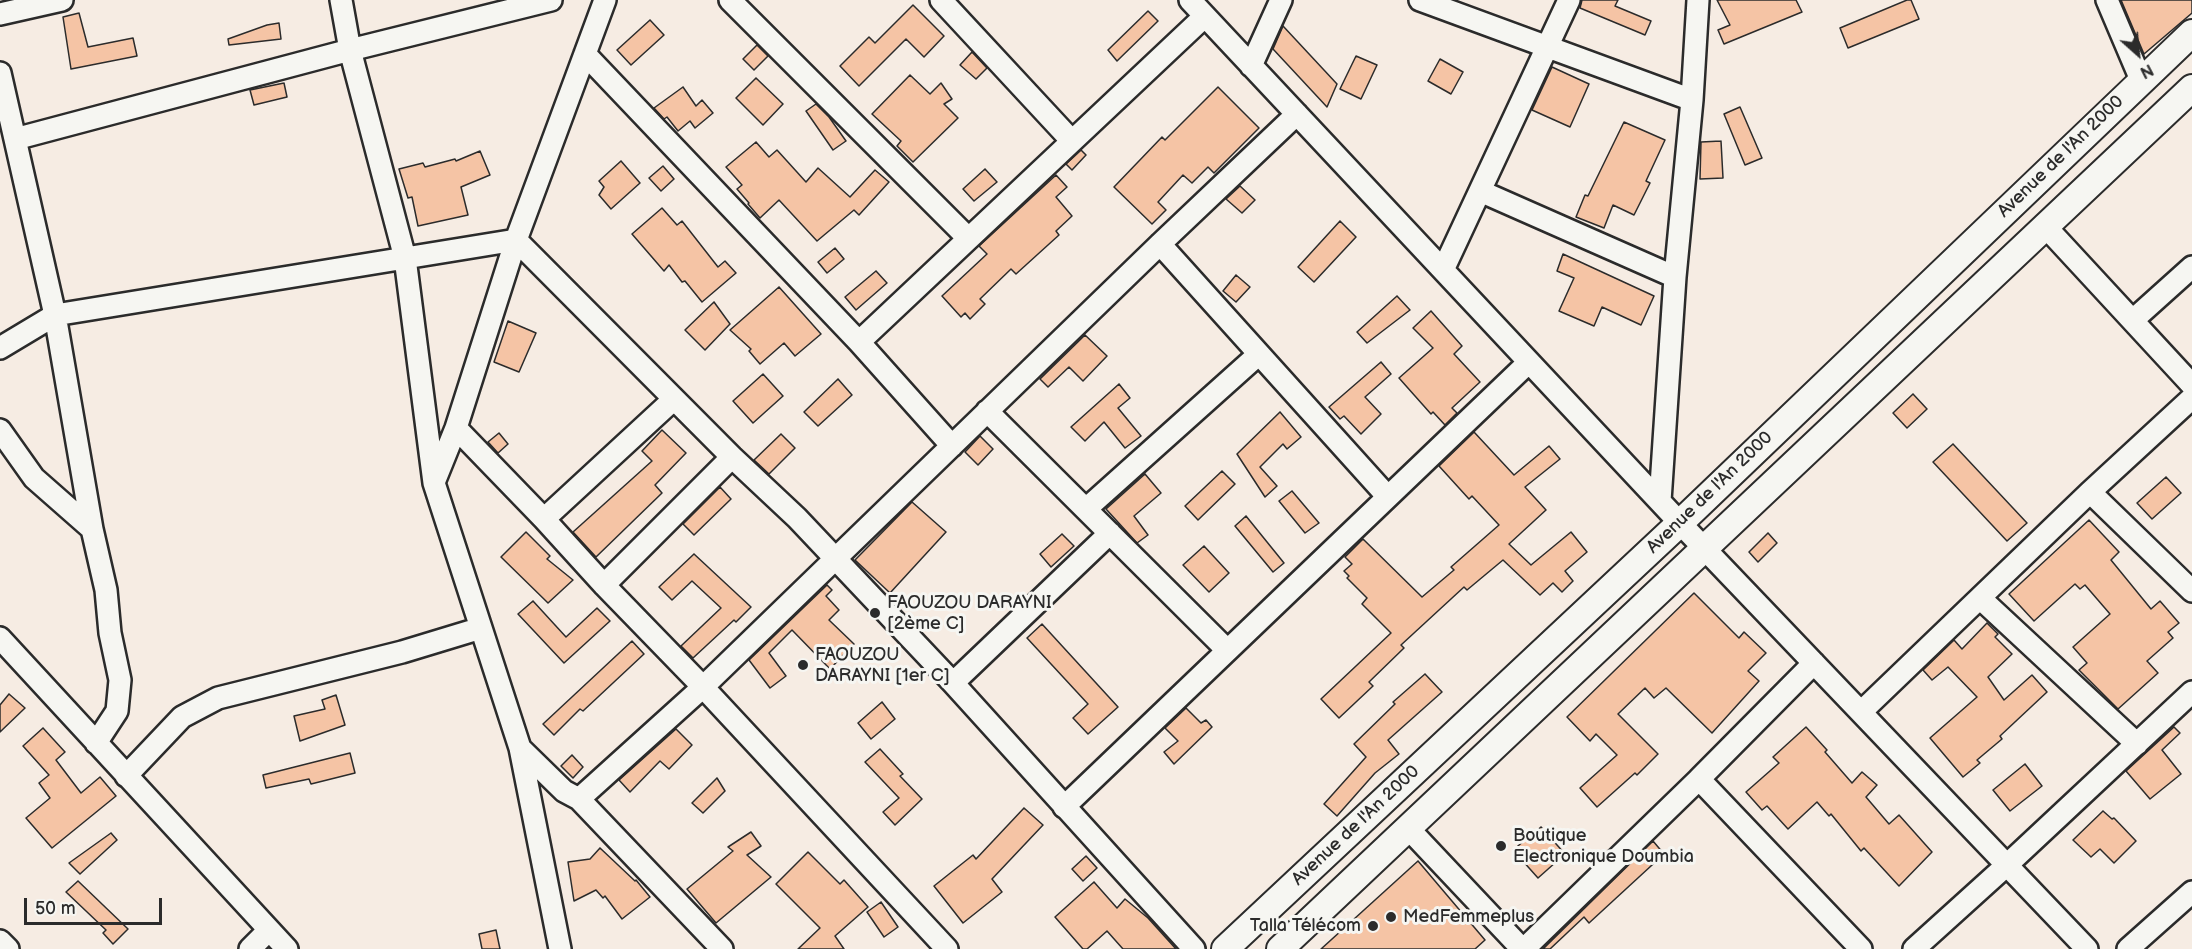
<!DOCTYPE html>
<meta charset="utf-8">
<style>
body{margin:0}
#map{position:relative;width:2192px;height:949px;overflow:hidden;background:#f6ece3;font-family:"Balsamiq Sans",sans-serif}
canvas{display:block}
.north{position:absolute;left:2108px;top:24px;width:60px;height:60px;-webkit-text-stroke:4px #f6f6f2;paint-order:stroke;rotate:153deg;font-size:16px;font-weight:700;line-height:24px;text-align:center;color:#2b2b2b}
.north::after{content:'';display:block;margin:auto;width:21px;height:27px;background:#2b2b2b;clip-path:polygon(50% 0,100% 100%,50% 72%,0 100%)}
.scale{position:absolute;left:24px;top:898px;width:138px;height:27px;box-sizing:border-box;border:3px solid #2b2b2b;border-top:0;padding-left:8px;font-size:18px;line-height:21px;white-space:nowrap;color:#2b2b2b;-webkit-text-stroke:4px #f6f6f2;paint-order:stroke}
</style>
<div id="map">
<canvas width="2192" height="949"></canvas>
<div class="north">N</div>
<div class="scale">50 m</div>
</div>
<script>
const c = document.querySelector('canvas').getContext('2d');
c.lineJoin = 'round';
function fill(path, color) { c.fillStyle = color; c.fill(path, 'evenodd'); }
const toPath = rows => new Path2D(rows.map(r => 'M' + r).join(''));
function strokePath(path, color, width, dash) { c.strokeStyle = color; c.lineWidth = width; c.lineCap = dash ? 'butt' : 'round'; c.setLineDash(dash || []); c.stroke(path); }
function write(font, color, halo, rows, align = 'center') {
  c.font = font + ' "Balsamiq Sans",sans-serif'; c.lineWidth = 6; c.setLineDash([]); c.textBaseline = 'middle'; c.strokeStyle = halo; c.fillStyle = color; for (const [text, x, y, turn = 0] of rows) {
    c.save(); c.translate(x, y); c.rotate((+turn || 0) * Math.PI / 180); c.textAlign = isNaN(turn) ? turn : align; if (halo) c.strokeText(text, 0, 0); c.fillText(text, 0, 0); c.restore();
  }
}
const building = toPath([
 [1582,0,1618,0,1615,6,1651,21,1645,35,1580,8,1582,0],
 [1717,0,1796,0,1802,12,1724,44,1718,30,1730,25,1717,0],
 [1907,0,1911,0,1919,19,1848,48,1840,28,1907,0],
 [2121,0,2192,0,2192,13,2144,54,2121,0],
 [913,5,944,36,924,57,906,39,859,86,840,66,869,37,875,43,913,5],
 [1148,11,1158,21,1117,61,1108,50,1148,11],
 [79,13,88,47,133,38,137,56,71,69,63,17,79,13],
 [650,20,664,35,631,65,617,50,650,20],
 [279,23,281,39,229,45,228,39,267,25,279,23],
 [1283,26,1337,84,1327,107,1273,49,1283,26],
 [757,45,768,56,754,70,743,59,757,45],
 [972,52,987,68,976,79,960,65,972,52],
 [1356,56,1377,65,1361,99,1340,89,1356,56],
 [1440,59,1463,72,1451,94,1428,81,1440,59],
 [1552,67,1589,84,1570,127,1532,110,1552,67],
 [910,75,930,94,941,83,952,99,944,104,958,118,913,162,897,146,901,141,872,114,910,75],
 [756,78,783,104,763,125,736,98,756,78],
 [284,83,287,97,254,105,250,90,284,83],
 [683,87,696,106,702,100,713,113,695,128,690,121,678,131,667,117,664,119,654,108,683,87],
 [1218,87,1259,128,1214,173,1208,167,1192,183,1183,175,1158,202,1166,210,1152,224,1114,187,1162,137,1165,140,1218,87],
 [816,104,829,117,846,141,833,150,806,111,816,104],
 [1740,107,1762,158,1745,165,1724,114,1740,107],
 [1624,122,1665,140,1646,181,1650,183,1634,215,1613,205,1604,228,1576,217,1585,195,1588,196,1624,122],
 [1721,141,1723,178,1700,179,1701,142,1721,141],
 [756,142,769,157,777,150,806,182,818,168,850,197,875,170,889,182,859,215,854,210,817,241,779,200,760,218,748,204,749,203,737,189,742,185,726,167,756,142],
 [1081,150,1086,155,1072,170,1066,164,1081,150],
 [480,151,490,175,461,187,468,215,418,226,412,197,408,198,399,169,423,163,425,167,455,159,456,161,480,151],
 [621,161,640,183,611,209,599,195,604,187,599,181,621,161],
 [663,166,674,179,661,191,649,178,663,166],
 [985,169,997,182,974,201,963,189,985,169],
 [1056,175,1067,187,1056,197,1072,216,1056,231,1059,235,1016,274,1011,269,980,299,985,304,970,319,965,313,961,317,942,296,987,254,979,246,1056,175],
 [1240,186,1255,200,1242,213,1226,199,1240,186],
 [662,208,677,225,682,221,718,267,725,261,736,273,702,302,685,281,682,282,669,265,664,271,632,234,662,208],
 [1340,221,1356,237,1314,282,1298,267,1340,221],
 [835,248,844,259,827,273,818,262,835,248],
 [1563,254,1654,296,1641,325,1602,307,1594,326,1559,311,1574,278,1557,271,1563,254],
 [876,271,887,283,856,310,845,297,876,271],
 [1236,275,1250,287,1236,302,1223,291,1236,275],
 [779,287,821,334,795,356,784,343,760,364,749,351,751,349,730,330,779,287],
 [1397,296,1410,310,1367,343,1357,332,1397,296],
 [714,302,730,324,705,350,685,330,714,302],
 [1431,311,1462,346,1454,354,1480,382,1452,408,1457,413,1445,425,1433,412,1431,414,1399,378,1433,348,1413,328,1431,311],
 [508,321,536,333,519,372,494,362,508,321],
 [1085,335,1107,356,1083,381,1069,367,1048,387,1040,379,1085,335],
 [1381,362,1391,374,1365,397,1381,414,1361,434,1344,416,1340,419,1329,407,1381,362],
 [763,374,783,396,753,423,733,401,763,374],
 [838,379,852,395,818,426,804,412,838,379],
 [1119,384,1130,398,1118,408,1141,436,1125,448,1104,422,1085,441,1071,427,1119,384],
 [1913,394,1927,409,1907,428,1893,413,1913,394],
 [1280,412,1301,437,1287,449,1283,444,1260,467,1277,486,1265,497,1237,454,1280,412],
 [662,430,686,453,655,485,662,493,596,557,573,532,652,461,642,451,662,430],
 [1474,432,1514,475,1549,446,1560,459,1525,487,1546,510,1509,544,1531,565,1571,532,1587,552,1565,571,1573,581,1562,592,1553,583,1540,595,1503,560,1467,590,1464,587,1401,645,1404,648,1369,682,1373,686,1339,718,1321,699,1391,633,1362,604,1367,598,1347,578,1349,576,1344,571,1352,564,1345,557,1363,539,1422,597,1454,570,1451,567,1499,525,1472,496,1469,499,1439,466,1474,432],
 [499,433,508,444,498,453,488,442,499,433],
 [781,434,795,448,769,474,754,460,781,434],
 [980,436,993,449,978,465,965,452,980,436],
 [1953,444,2027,523,2007,541,1933,462,1953,444],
 [1222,471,1235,484,1198,520,1185,506,1222,471],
 [1145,474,1161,493,1134,516,1148,535,1137,543,1106,509,1145,474],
 [2166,477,2181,493,2152,519,2137,503,2166,477],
 [720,487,731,499,694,535,683,524,720,487],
 [1292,491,1319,523,1305,533,1279,501,1292,491],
 [912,502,946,532,890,593,855,560,912,502],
 [1246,516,1284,563,1273,572,1235,526,1246,516],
 [2089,520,2119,552,2111,560,2151,609,2160,601,2179,623,2168,632,2173,638,2147,661,2158,673,2118,709,2079,670,2087,663,2073,647,2110,614,2085,585,2080,589,2075,584,2034,621,2009,594,2089,520],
 [526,532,550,556,547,559,573,580,548,603,501,557,526,532],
 [1768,533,1777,543,1758,562,1749,552,1768,533],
 [1062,534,1074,546,1051,567,1040,554,1062,534],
 [1204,546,1229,573,1209,592,1183,565,1204,546],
 [694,554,751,607,736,622,734,620,693,658,681,646,721,608,692,581,672,600,659,587,694,554],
 [827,585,832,590,826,596,839,610,829,620,854,644,830,669,792,630,769,653,786,676,770,688,749,660,827,585],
 [1694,593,1739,638,1744,632,1766,653,1748,671,1759,681,1712,733,1666,688,1654,698,1645,688,1618,714,1658,754,1637,775,1635,773,1597,807,1580,788,1617,755,1596,734,1590,741,1567,717,1694,593],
 [533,601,566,637,597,608,610,621,564,663,518,614,533,601],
 [1987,623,1998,634,1995,637,2012,654,1988,677,2004,700,2032,675,2047,692,2000,736,2002,739,1977,760,1980,763,1963,777,1930,738,1977,697,1948,667,1932,680,1923,670,1954,640,1962,649,1987,623],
 [1042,624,1118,707,1088,734,1073,718,1088,704,1027,638,1042,624],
 [632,641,644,654,583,711,580,709,554,735,543,724,632,641],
 [1425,674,1442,692,1388,740,1399,754,1375,773,1337,816,1324,804,1366,757,1354,744,1395,704,1393,702,1425,674],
 [9,694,25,708,0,732,0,705,9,694],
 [336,695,345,725,300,741,294,716,325,709,322,700,336,695],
 [882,702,895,719,871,739,858,723,882,702],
 [1186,708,1201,723,1206,720,1212,727,1174,764,1164,752,1178,741,1165,728,1186,708],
 [1806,727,1827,750,1825,752,1852,783,1862,772,1877,785,1866,797,1889,824,1899,815,1932,852,1899,886,1864,848,1861,851,1831,814,1829,816,1817,802,1788,829,1767,806,1762,810,1746,792,1779,763,1773,757,1806,727],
 [2174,727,2180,733,2162,750,2181,774,2150,799,2126,771,2174,727],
 [43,728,65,752,56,760,81,793,100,777,116,796,52,848,26,818,50,798,39,783,49,775,23,746,43,728],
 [676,729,692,745,669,769,660,761,630,792,619,780,676,729],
 [880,749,903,774,900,776,922,799,895,825,883,812,899,798,865,762,880,749],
 [350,753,355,773,311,784,309,779,266,788,263,775,350,753],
 [572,755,583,767,573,778,561,766,572,755],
 [2025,764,2042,786,2010,811,1993,790,2025,764],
 [717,778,725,791,703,813,692,803,717,778],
 [1024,808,1043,825,992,879,1002,892,963,923,934,886,973,855,976,859,1024,808],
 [2103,811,2112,819,2114,818,2136,841,2114,863,2100,849,2091,857,2073,840,2103,811],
 [1541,827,1565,854,1538,878,1513,850,1541,827],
 [751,832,761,846,747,855,771,877,716,923,687,889,733,851,728,847,751,832],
 [111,833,117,840,80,874,69,863,111,833],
 [1653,841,1664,854,1589,923,1584,917,1550,949,1543,949,1653,841],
 [600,848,635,881,636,880,650,897,622,919,605,896,603,898,596,890,574,901,568,862,590,859,600,848],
 [808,852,840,884,844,880,868,907,835,936,844,949,798,949,820,928,776,884,808,852],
 [1086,856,1097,868,1083,881,1072,869,1086,856],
 [1418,861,1485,940,1475,949,1321,949,1418,861],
 [78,881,128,929,113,944,103,933,106,930,66,892,78,881],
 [1094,882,1117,908,1125,899,1148,918,1176,949,1123,949,1107,931,1087,949,1083,949,1055,917,1094,882],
 [881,902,898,927,884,937,867,912,881,902],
 [496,930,500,949,482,949,479,934,496,930]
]);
fill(building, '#f5c4a5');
strokePath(building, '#2b2b2b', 1.5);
const minor = toPath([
 [341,0,350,50,405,258,434,483,520,748,560,949],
 [730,0,968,238],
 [941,0,1071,140],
 [1190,0,1680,523,2087,949],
 [1420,0,1692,100],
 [2107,0,2141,80],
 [0,14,62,0],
 [585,54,859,342,952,446],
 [1251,66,1281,0],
 [0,73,55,315,92,529],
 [15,139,350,50,551,0],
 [1480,191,1675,277],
 [2045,226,2192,385],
 [1160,244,1388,497],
 [1443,270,1569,0],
 [2133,320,2192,267],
 [859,342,1205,16],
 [0,348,55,315,516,240,732,457,797,518,953,683,1194,949],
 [987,411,1227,650],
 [456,428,544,519,604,585,703,687,947,949],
 [0,430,34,478,92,529,106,590,110,633,120,680,117,711,96,743],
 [435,480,456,428,516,240,605,0],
 [2090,492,2192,591],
 [1660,501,1675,277,1692,100,1698,0],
 [1086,509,1259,354],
 [544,519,674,399],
 [604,585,732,457],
 [1980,598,2137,744],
 [0,638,287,949],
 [1814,663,1699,779,1861,949],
 [953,683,1110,533],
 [1861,712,2090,492,2192,398],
 [520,748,564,791,579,799,722,949],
 [126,776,182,717,218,698,402,652,481,628],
 [579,799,703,687,1160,244,1297,114],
 [1064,807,1529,362],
 [1407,827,1522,949],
 [0,941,8,949],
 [250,949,269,930],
 [1524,949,1699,779],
 [1914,949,2008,864,2192,692],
 [2128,949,2192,892]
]);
const major = toPath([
 [1225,949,1680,523,2192,33],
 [1280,949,2192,88]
]);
strokePath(minor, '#2b2b2b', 26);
strokePath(major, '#2b2b2b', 30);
strokePath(minor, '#f6f6f2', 21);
strokePath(major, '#f6f6f2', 26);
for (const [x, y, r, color] of [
 [875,613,6,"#2b2b2b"],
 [803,665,6,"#2b2b2b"],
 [1501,846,6,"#2b2b2b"],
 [1391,917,6,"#2b2b2b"],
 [1373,926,6,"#2b2b2b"]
]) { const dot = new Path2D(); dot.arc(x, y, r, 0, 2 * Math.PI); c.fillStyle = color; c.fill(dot); strokePath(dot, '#f6f6f2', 2); }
write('18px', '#2b2b2b', '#f6f6f2', [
 ["Avenue de l'An 2000",2061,157,-44],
 ["Avenue de l'An 2000",1710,493,-44],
 ["Avenue de l'An 2000",1356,826,-43]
]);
write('18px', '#2b2b2b', '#f6f6f2', [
 ["FAOUZOU DARAYNI",887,603],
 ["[2ème C]",887,624],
 ["FAOUZOU",815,655],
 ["DARAYNI [1er C]",815,676],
 ["Boutique",1513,836],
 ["Electronique Doumbia",1513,857],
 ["MedFemmeplus",1403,917],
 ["Talla Télécom",1361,926,"right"]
], 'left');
</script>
